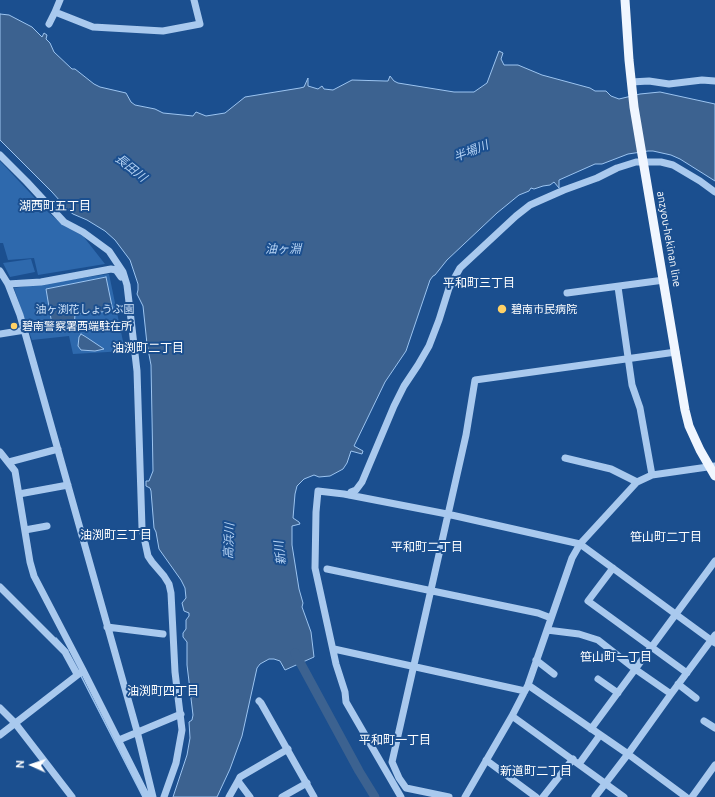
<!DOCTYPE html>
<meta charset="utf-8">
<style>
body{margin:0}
#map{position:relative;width:715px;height:797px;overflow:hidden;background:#1b4f8f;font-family:Ubuntu,sans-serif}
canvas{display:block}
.north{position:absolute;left:12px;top:745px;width:40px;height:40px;-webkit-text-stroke:3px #1b4f8f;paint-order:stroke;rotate:273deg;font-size:11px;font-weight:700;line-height:16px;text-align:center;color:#fff}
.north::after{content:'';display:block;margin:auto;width:14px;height:18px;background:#fff;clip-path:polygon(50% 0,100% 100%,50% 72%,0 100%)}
</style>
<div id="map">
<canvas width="715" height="797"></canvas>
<div class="north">N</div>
</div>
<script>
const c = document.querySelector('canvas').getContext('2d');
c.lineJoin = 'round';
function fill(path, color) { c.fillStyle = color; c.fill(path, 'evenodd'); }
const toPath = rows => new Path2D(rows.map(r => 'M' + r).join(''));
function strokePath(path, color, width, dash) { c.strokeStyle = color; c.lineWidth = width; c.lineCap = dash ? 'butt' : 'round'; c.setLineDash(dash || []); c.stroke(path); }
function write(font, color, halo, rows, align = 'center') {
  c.font = font + ' Ubuntu,"Noto Sans JP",sans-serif'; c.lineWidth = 4; c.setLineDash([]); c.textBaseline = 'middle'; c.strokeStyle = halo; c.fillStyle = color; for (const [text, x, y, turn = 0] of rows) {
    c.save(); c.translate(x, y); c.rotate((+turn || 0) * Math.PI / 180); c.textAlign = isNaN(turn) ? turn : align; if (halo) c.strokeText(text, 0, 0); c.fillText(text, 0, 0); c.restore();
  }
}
fill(toPath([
 [0,161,48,212,63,225,83,236,105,264,38,275,34,258,8,260,3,243,0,243],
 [31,259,35,272,10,277,3,263],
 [109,274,125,351,73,354,69,336,32,340,14,288]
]), '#2e69ad');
const water = toPath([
 [0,14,9,15,32,27,42,37,44,33,47,35,46,39,50,43,54,52,72,69,75,69,94,84,100,87,126,93,131,102,135,105,155,109,163,113,193,116,196,112,206,116,225,113,245,97,300,88,304,87,308,78,308,86,318,89,322,86,324,89,333,90,352,80,385,81,388,81,390,76,394,81,398,83,454,92,474,92,487,83,499,51,503,53,501,59,504,65,518,65,542,75,590,88,595,91,606,91,611,96,619,99,640,94,660,92,715,104,715,181,680,159,671,155,653,151,648,151,628,154,602,164,595,164,559,180,559,188,554,182,550,185,543,186,534,189,531,188,529,191,519,195,497,213,447,260,435,275,433,276,430,280,406,351,385,382,354,446,363,451,362,454,351,451,347,463,343,469,330,476,319,477,314,475,304,479,297,486,295,494,293,518,299,522,300,524,292,526,292,545,299,589,303,603,302,607,311,632,314,657,285,670,280,661,274,659,269,659,260,664,257,668,242,736,230,769,217,797,173,797,187,755,190,738,189,722,192,720,193,715,187,665,187,642,183,637,183,633,186,629,186,620,189,616,189,613,184,611,182,603,186,598,185,588,181,580,159,549,156,532,154,528,151,491,150,488,146,486,146,481,149,481,153,471,151,365,147,344,143,306,137,294,138,290,138,284,130,260,115,240,105,231,87,220,73,214,69,211,52,192,0,140,0,14],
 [106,277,113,311,75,314,74,330,53,331,46,289,106,277],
 [81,334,86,337,104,349,95,351,81,350,78,346,79,337,81,334]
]);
fill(water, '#3c6290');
strokePath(water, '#9cc4f0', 1);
strokePath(toPath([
 [56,638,68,651],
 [81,676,143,797]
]), '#9cc4f0', 1.5);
strokePath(toPath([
 [295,653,359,771,375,797]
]), '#3c6290', 9);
strokePath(toPath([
 [55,12,93,27,163,31,200,24,194,0],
 [49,24,55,12,60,0],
 [631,82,649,81,669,84,702,80,715,81],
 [0,155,27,182,64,222,83,232,109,251,123,272,127,285,137,371,142,528,148,556,152,562,164,576,169,584,171,593,175,672,182,730,176,763,164,797],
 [0,271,8,284,20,315,137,731,153,797],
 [8,284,41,282,111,269,116,270,121,277],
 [618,287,632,385,640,408,652,475],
 [567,293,664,280],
 [0,334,25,330],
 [0,452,15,471,30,562,34,576,83,670,147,797],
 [565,458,611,469,637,482],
 [9,462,58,449],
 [19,494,68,485],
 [349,495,351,492,356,490,362,482,394,406,404,386,418,365,429,346,439,320,449,288,460,268,516,216,530,205,539,201,564,190,597,178,617,168,636,162,661,162,673,165,700,181,715,192],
 [25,530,47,526],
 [613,568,588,601,687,673],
 [327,569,538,613,551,618],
 [0,587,65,652,77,674],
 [107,627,163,634],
 [547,630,579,634,598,640,635,669,671,694],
 [334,649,525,691],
 [536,660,554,674],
 [598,679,618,693],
 [678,684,696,698],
 [528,685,628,754,686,797],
 [259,701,261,703,314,797],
 [0,708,15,723,72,797],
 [512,716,624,797],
 [704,721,715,728],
 [591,729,715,561],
 [0,735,80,673],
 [119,740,181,714],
 [628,754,671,694,715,635],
 [486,760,536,797],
 [579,764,600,735],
 [229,797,238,781],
 [250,797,238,781,240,777,288,749],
 [282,797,307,783],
 [401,797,346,702,345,692,336,664,315,568,316,512,318,491,344,494,447,514,580,544,715,643],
 [449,797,406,788,399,778,392,762,466,435,475,380,676,352],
 [465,797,512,716,528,685,572,558,580,544,637,482,652,475,715,466],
 [543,797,573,759],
 [595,797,628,754],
 [692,797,715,765]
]), '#a9c9ee', 7);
strokePath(toPath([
 [625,0,629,60,634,107,685,410,689,426,700,450,715,476]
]), '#f0f6ff', 9);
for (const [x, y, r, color] of [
 [502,309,5,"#ffd166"],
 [14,326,4,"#ffd166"]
]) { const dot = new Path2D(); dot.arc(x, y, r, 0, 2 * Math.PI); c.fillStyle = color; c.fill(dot); strokePath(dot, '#1b4f8f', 1.5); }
write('11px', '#fff', '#1b4f8f', [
 ["anzyou-hekinan line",669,239,80]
]);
write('11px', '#cfe3fa', '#1b4f8f', [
 ["油ヶ渕花しょうぶ園",85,309]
]);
write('11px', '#fff', '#1b4f8f', [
 ["碧南市民病院",511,309],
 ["碧南警察署西端駐在所",22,326]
], 'left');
write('italic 12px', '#b5d3f5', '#1b4f8f', [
 ["半場川",471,151,-22],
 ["長田川",131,168,39],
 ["油ヶ淵",283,249],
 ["高浜川",229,541,-88],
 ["新川",280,553,-97]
]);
write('12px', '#fff', '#1b4f8f', [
 ["湖西町五丁目",55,206],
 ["平和町三丁目",479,283],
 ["油渕町二丁目",148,348],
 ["油渕町三丁目",116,535],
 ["笹山町二丁目",666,537],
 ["平和町二丁目",427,547],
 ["笹山町一丁目",616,657],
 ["油渕町四丁目",163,691],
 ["平和町一丁目",395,740],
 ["新道町二丁目",536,771]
]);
</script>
